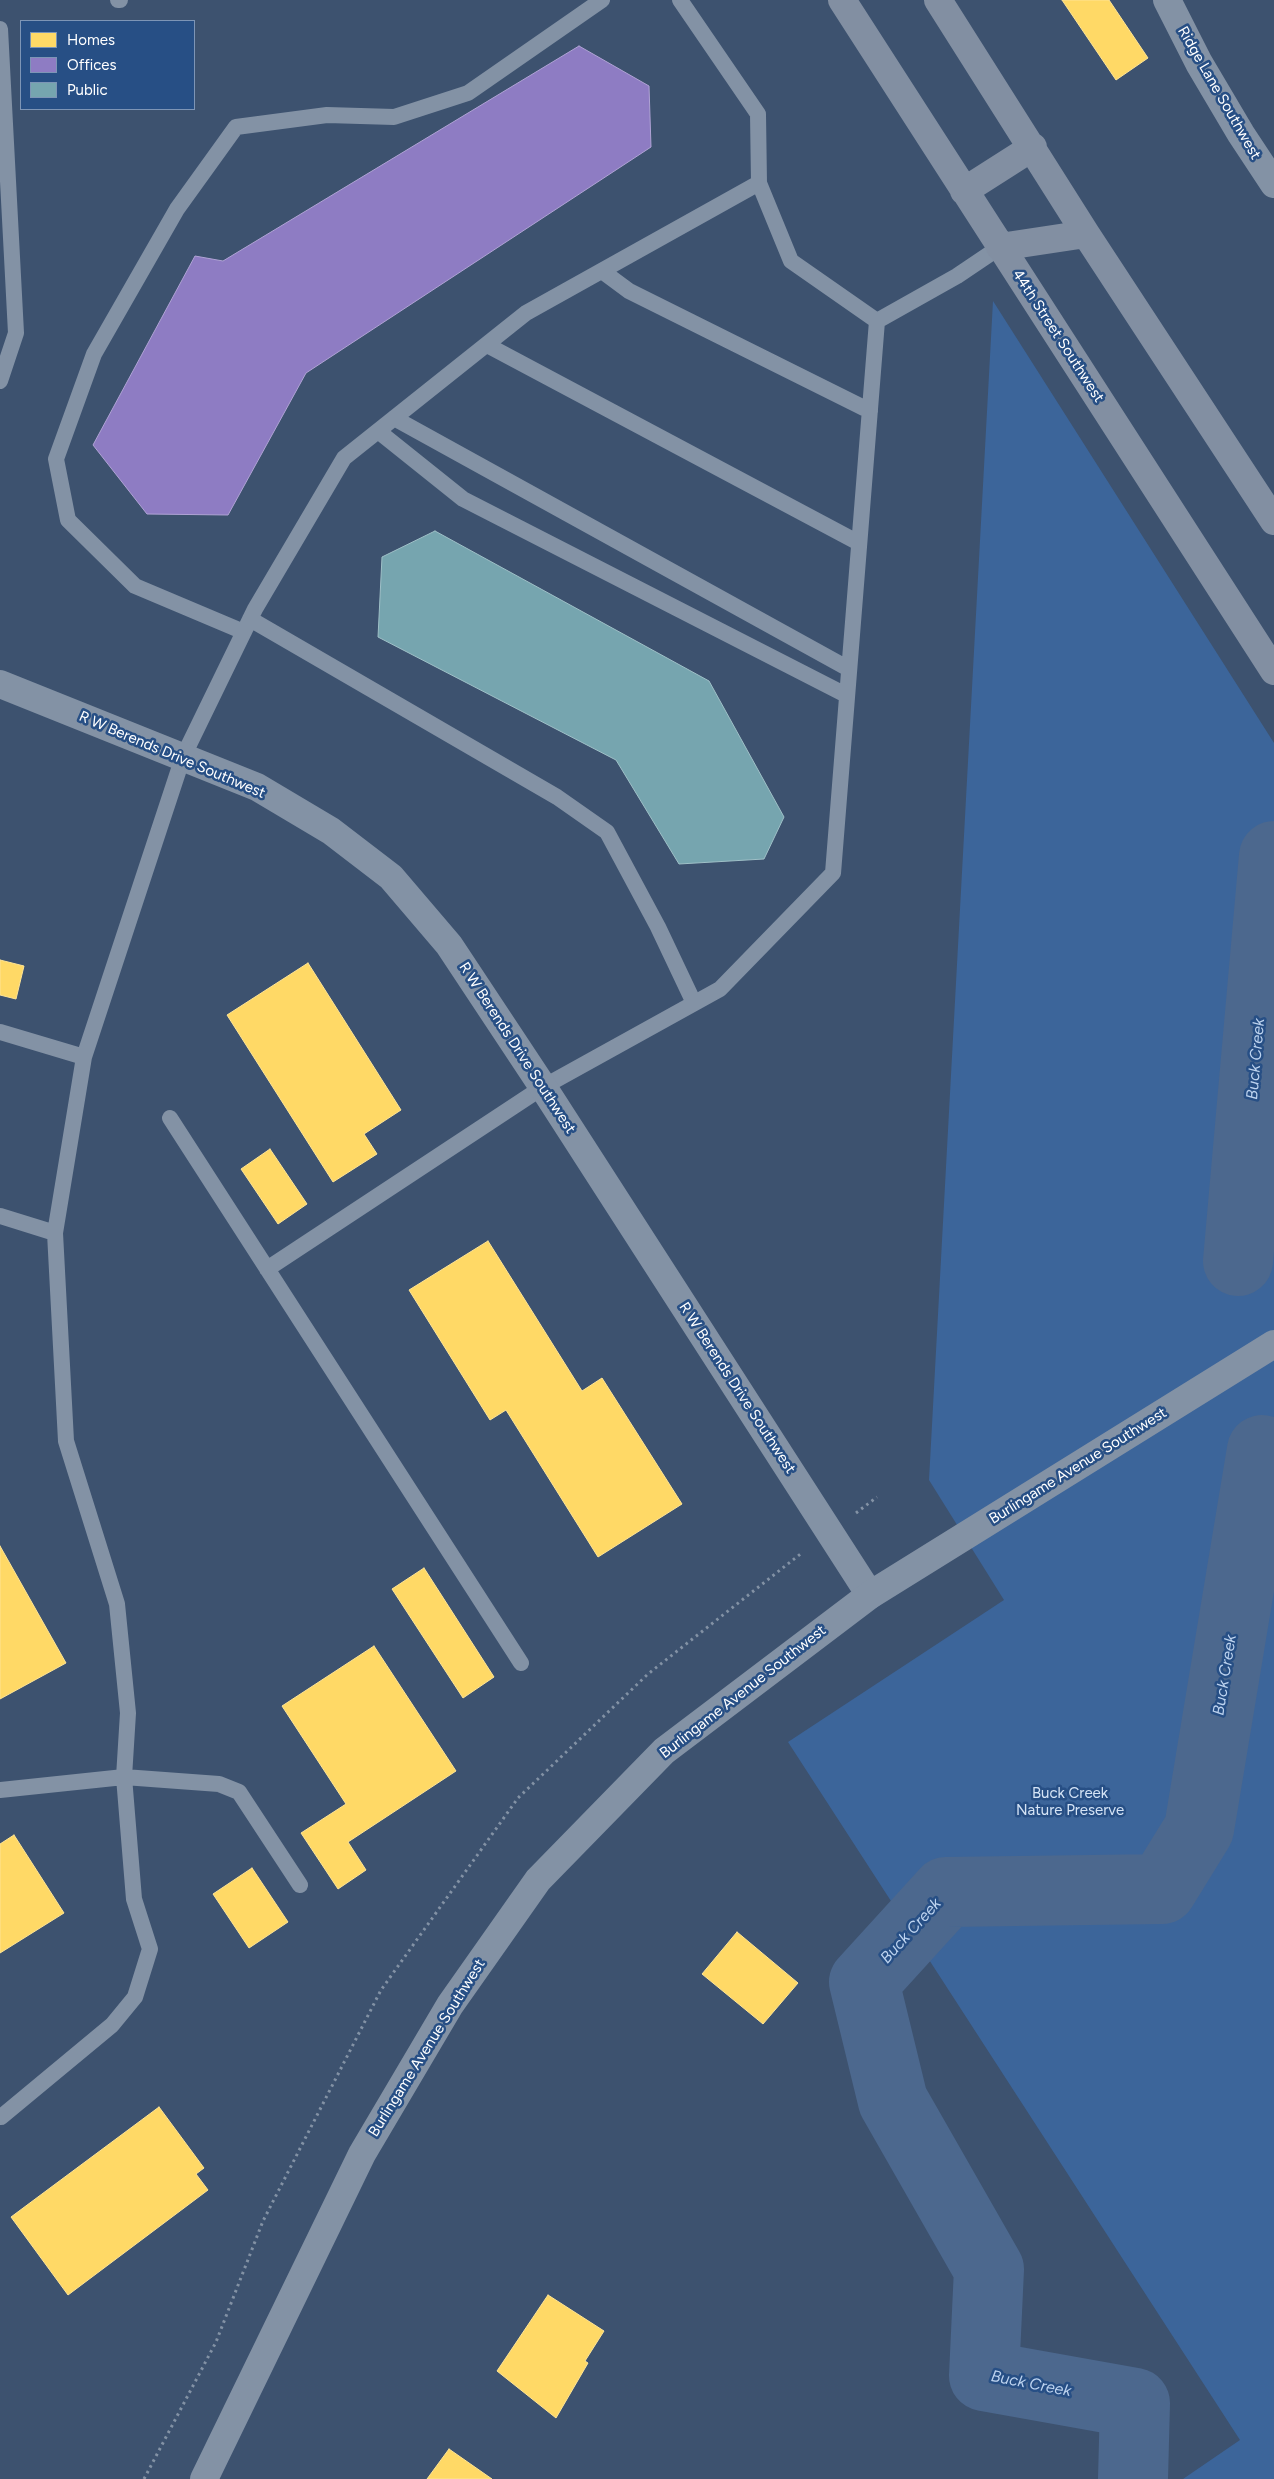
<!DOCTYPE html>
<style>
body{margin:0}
#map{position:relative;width:1274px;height:2479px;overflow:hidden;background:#3d526f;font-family:Figtree,sans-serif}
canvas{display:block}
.legend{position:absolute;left:20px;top:20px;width:175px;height:90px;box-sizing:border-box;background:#274f85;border:1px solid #7d95b6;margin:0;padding:6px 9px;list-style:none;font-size:15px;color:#fff}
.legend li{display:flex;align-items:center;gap:10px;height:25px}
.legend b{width:25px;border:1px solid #7d95b6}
</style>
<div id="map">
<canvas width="1274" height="2479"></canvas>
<ul class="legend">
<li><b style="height:14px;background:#ffd966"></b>Homes</li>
<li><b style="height:14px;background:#8e7cc3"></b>Offices</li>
<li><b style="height:14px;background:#76a5af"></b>Public</li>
</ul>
</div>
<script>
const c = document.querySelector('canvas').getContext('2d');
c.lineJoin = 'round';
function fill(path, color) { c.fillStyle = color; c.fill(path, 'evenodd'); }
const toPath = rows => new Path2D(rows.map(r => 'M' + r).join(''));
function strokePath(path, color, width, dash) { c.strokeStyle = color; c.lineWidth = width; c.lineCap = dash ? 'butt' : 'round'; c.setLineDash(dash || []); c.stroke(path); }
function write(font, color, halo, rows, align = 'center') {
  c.font = font + ' Figtree,sans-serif'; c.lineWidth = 5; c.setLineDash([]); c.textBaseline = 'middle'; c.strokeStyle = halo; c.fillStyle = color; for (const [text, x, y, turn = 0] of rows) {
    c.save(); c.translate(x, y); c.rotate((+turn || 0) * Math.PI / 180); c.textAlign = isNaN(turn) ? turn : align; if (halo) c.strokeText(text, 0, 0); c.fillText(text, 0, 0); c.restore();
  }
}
fill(toPath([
 [993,301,1274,743,1274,2479,1183,2479,1240,2440,788,1742,1004,1600,929,1480]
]), '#3c659a');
const homes = toPath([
 [1062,0,1109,0,1148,58,1116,80,1062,0],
 [0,960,24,966,16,999,0,995,0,960],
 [308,963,401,1110,364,1134,377,1154,333,1182,227,1015,308,963],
 [270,1149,307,1204,278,1224,241,1169,270,1149],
 [488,1241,582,1391,602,1378,682,1504,598,1557,506,1410,490,1420,409,1290,488,1241],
 [0,1546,66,1663,0,1699,0,1546],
 [424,1568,494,1677,463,1698,392,1589,424,1568],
 [374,1646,456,1771,348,1842,366,1870,338,1889,301,1833,346,1804,282,1706,374,1646],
 [14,1835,64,1913,0,1953,0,1844,14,1835],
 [252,1868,288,1922,249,1948,213,1894,252,1868],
 [737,1932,798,1983,763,2024,702,1974,737,1932],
 [159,2107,204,2168,196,2174,208,2190,68,2295,11,2217,159,2107],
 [548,2295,604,2331,585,2361,588,2363,556,2418,497,2371,548,2295],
 [449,2449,492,2479,427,2479,449,2449]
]);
fill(homes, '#ffd966');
strokePath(homes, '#ffe494', 1);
const offices = toPath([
 [579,46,649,86,651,147,306,373,228,515,147,514,93,445,195,256,223,261,579,46]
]);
fill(offices, '#8e7cc3');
strokePath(offices, '#b0a3d5', 1);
const public = toPath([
 [435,531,709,681,784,817,764,859,679,864,616,760,378,637,382,557,435,531]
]);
fill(public, '#76a5af');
strokePath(public, '#9fc0c7', 1);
strokePath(toPath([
 [1238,1261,1274,856],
 [1133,2479,1135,2403,984,2376,989,2269,893,2101,864,1982,946,1892,1162,1889,1199,1829,1262,1450]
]), '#4c688e', 70);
strokePath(toPath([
 [856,1513,877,1497],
 [144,2479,216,2342,263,2221,381,1990,518,1798,648,1674,803,1552]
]), '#8392a5', 3, [2.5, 4]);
strokePath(toPath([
 [118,0,120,0],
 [680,0,758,114,759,183],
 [0,29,16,333,0,381],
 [602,271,629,291,870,411],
 [877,321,957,276,1000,247],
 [487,345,859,543],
 [394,418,849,669],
 [378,431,463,499,846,695],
 [250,619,557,797,607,832,658,927,694,1003],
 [244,632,135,586,68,520,56,459,94,354,177,209,236,127,327,115,394,117,468,93,602,0],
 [0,1032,84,1057],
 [170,1118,521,1663],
 [0,1216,55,1233],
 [0,1790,124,1777,219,1784,239,1792,300,1885],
 [1,2117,112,2025,135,1997,150,1949,134,1899,124,1777,128,1713,117,1604,66,1441,55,1233,84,1057,183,757,255,609,344,458,526,313,759,183,791,261,877,321,833,873,720,989,543,1087,267,1269]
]), '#8392a5', 16);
strokePath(toPath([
 [1167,0,1199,63,1241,134,1274,184],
 [0,684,257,787,331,831,391,877,449,945,543,1087,870,1595]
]), '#8392a5', 28);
strokePath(toPath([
 [204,2479,362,2154,450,2005,538,1880,664,1751,870,1595,1274,1344]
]), '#8392a5', 28);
strokePath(toPath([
 [842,0,1274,671],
 [938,0,1086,234,1274,521],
 [964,191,1033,147],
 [1000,247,1086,234]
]), '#828fa2', 28);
write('15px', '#fff', '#274f85', [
 ["Ridge Lane Southwest",1219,93,60],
 ["44th Street Southwest",1058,336,57],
 ["R W Berends Drive Southwest",172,755,23],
 ["R W Berends Drive Southwest",517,1048,57],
 ["R W Berends Drive Southwest",737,1388,57],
 ["Burlingame Avenue Southwest",1078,1466,-32],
 ["Burlingame Avenue Southwest",743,1692,-38],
 ["Burlingame Avenue Southwest",427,2048,-58]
]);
write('15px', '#d5e4f6', '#274f85', [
 ["Buck Creek",1070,1794],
 ["Nature Preserve",1070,1811]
]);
write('italic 16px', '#bdd3ef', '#274f85', [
 ["Buck Creek",1256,1059,-85],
 ["Buck Creek",1225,1675,-81],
 ["Buck Creek",911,1931,-48],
 ["Buck Creek",1031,2384,11]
]);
</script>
